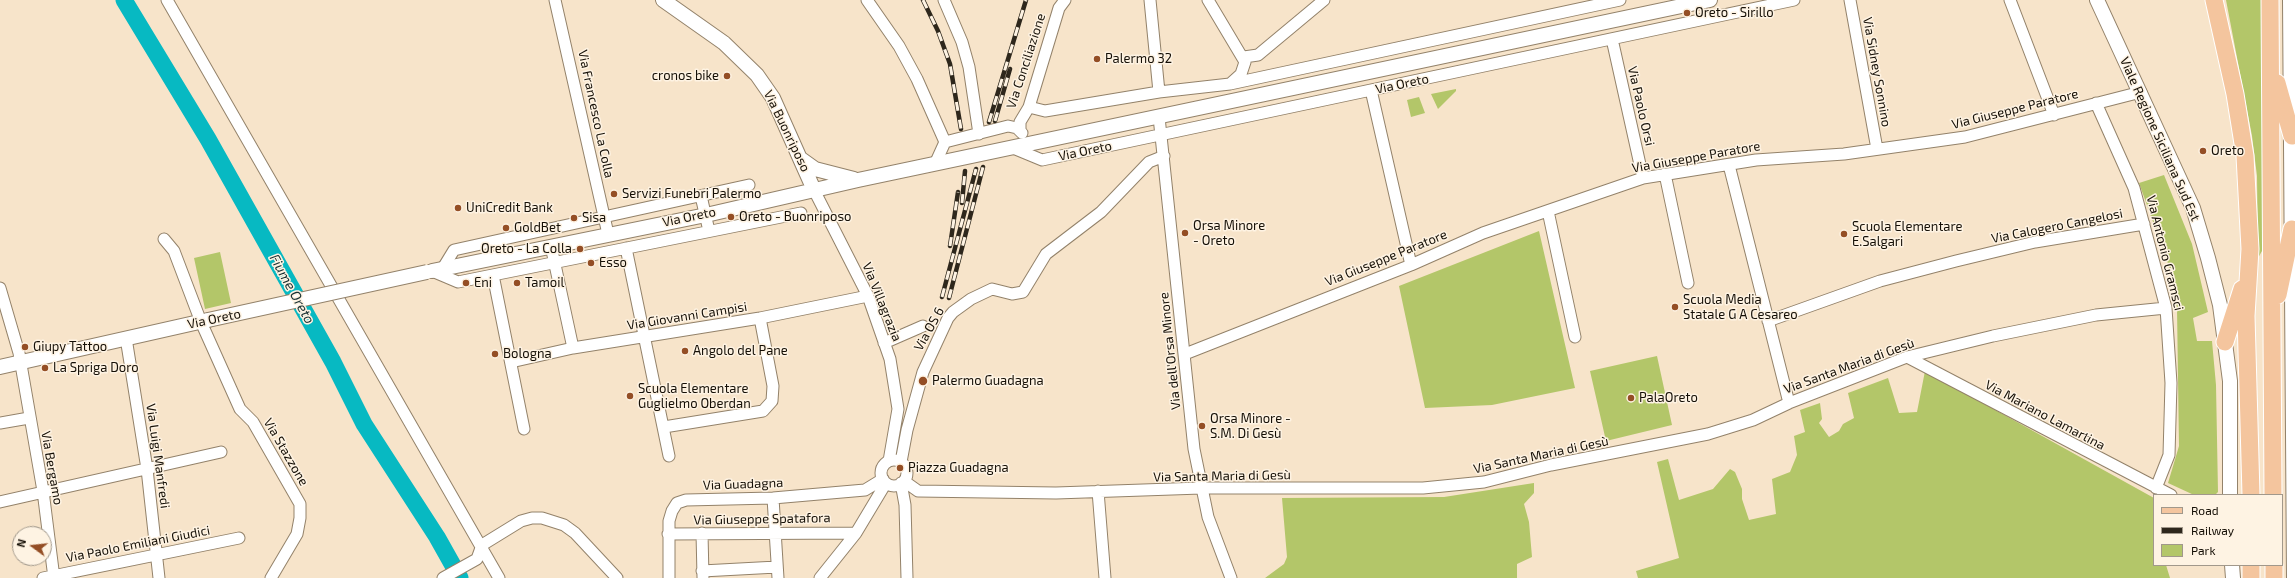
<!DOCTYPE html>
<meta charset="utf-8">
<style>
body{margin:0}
#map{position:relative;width:2295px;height:578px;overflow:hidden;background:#f7e4ca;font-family:"Exo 2",sans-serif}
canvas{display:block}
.legend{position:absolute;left:2153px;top:494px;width:130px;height:72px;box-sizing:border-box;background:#fef3e3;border:1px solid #a1988b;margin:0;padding:5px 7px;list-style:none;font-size:12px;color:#150f06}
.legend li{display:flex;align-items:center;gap:8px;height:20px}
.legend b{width:20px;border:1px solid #a1988b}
.north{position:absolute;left:12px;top:526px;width:40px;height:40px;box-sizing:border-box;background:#fef3e3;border:1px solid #a1988b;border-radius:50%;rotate:285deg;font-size:11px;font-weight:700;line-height:16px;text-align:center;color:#150f06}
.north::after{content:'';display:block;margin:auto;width:14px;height:18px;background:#944e25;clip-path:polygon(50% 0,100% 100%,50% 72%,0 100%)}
</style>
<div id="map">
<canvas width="2295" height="578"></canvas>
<ul class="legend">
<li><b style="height:5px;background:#f4c59e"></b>Road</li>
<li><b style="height:5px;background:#2e271c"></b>Railway</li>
<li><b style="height:11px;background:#b3c669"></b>Park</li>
</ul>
<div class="north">N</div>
</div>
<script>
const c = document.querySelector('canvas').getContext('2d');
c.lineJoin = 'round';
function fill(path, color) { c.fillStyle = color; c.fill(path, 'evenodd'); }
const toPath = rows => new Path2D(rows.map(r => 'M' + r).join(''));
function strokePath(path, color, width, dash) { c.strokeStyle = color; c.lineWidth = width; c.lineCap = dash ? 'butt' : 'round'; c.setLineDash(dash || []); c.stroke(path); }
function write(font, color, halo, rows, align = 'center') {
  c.font = font + ' "Exo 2",sans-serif'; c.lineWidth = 3; c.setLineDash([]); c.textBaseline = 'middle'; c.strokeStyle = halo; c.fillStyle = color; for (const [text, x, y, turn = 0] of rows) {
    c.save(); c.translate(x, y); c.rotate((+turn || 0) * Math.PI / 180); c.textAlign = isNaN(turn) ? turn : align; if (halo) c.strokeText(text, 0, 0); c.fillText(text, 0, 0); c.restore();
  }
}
fill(toPath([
 [2226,0,2263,0,2266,244,2258,258,2257,176,2252,136],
 [1456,89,1456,91,1438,109,1431,94],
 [1419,97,1425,113,1411,117,1407,100],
 [2164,175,2192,244,2208,312,2193,318,2197,341,2212,341,2216,385,2218,492,2215,495,2194,495,2168,483,2179,446,2177,308,2170,269,2139,183],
 [1539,231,1575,388,1492,405,1425,408,1399,286],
 [220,252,231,303,205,309,194,258],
 [1657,356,1672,425,1606,441,1590,371],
 [1925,371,2154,498,2154,565,2166,565,2170,578,1638,578,1636,571,1679,558,1657,462,1668,459,1679,500,1713,489,1730,469,1735,472,1742,489,1742,499,1749,520,1776,514,1772,479,1790,472,1797,455,1794,436,1805,432,1800,410,1820,403,1822,419,1819,423,1829,437,1839,431,1843,424,1854,418,1848,393,1888,378,1899,413,1917,412],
 [1534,483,1534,493,1524,504,1529,522,1532,557,1517,564,1517,578,1265,578,1284,564,1287,557,1282,498,1444,497]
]), '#b3c669');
strokePath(toPath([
 [124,0,208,139,333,362,364,424,437,537,460,578]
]), '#07b9c2', 17);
const minor = toPath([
 [167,0,499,578],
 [555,0,608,234],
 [867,0,899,46,917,79,945,142],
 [944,0,962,42,969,67,979,134],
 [1150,0,1159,92],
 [1208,0,1245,62,1241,74,1231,83],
 [1850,0,1877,149],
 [2010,0,2054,115],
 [1612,39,1643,178],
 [1244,57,1258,55,1324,0],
 [1371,90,1411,265],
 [2096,103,2134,188,2166,308,2171,383,2169,455,2156,488],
 [1029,107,1045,111,1159,92,1230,84,1620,0],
 [1159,117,1194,449,1208,517,1231,578],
 [1020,131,1020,122,1029,107,1059,8,1065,0],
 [1013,148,1042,160,1794,0],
 [935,164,945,142,1008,126,1017,128,1022,133],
 [1729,165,1789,403],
 [1665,174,1688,283],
 [814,190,868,296,890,359,898,409,889,461],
 [701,196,709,231],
 [1548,211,1575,337],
 [164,239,174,251,201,322,240,409,253,422,300,504,300,518,297,534,271,578],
 [551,246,573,348],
 [626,248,669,456],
 [443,268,454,250,749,185],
 [432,271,458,282,801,213],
 [493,275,524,429],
 [0,288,19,353,43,491,54,578],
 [1768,321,1880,281,1956,261,2035,242,2144,224],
 [126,338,147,469,159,578],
 [884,343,923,326],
 [1185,354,1411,265,1483,233,1643,178,1756,160,1844,154,1965,137,2141,92],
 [1907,357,2171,495],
 [511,362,573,348,760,318,868,296],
 [0,423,29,418],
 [664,427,763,411,772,401,773,386,760,318],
 '881 473a13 13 0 1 1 26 0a13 13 0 1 1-26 0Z',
 [901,462,907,430,923,372,948,318,953,312,971,299,992,289,1012,294,1023,292,1046,254,1101,212,1149,162,1164,156],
 [904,481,918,491,1056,493,1201,488,1423,488,1484,482,1551,465,1708,434,1753,420,1789,403,1907,357,1993,336,2096,315,2166,308],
 [901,483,905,505,907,578],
 [1098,491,1105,578],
 [773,498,778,578],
 [0,502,221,452],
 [702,533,703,577],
 [668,534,856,533],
 [702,571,777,567],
 [43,578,239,538],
 [443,578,477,559,482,545,521,521,532,518,542,518,564,525,575,533,617,578],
 [669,578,669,521,672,511,677,503,686,500,773,498,865,490,883,479],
 [820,578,856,533,886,483]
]);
const tertiary = toPath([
 [663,0,724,43,757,75,773,98,814,190],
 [2097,0,2193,208,2208,258,2220,305,2230,381,2230,495],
 [2290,0,2294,578],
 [801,159,815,169,854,179],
 [432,271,706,215,858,180,1710,0],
 [0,367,208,320],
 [2232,565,2233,578]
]);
const primary = toPath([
 [2214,0,2235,94,2245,156,2250,249,2246,316,2251,495],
 [2270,0,2273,495],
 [2277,83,2292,136],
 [2278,295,2292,229],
 [2225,342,2242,289],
 [2251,565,2251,578],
 [2274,565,2274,578]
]);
strokePath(minor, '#93826a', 13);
strokePath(tertiary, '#93826a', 16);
strokePath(primary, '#fff', 19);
strokePath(minor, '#fff', 11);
strokePath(tertiary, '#fff', 14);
strokePath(primary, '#f4c59e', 17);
const rail = toPath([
 [923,0,938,31,950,64,961,129],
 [995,121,1010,69],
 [989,122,1026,0],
 [962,203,965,171],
 [950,246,958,192],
 [942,297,976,169],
 [949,298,983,167]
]);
strokePath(rail, '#2e271c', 4.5);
strokePath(rail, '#fef3e3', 3, [9]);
const tertiaryBridge = toPath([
 [208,320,427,272]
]);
strokePath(tertiaryBridge, '#93826a', 16, []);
strokePath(tertiaryBridge, '#fff', 14);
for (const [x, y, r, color] of [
 [1687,13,4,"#944e25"],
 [1097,59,4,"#944e25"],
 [727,76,4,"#944e25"],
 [2203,151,4,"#944e25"],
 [614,194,4,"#944e25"],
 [458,208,4,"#944e25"],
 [731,217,4,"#944e25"],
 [574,218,4,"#944e25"],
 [506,228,4,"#944e25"],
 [1185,233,4,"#944e25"],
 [1844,234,4,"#944e25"],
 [580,249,4,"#944e25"],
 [591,263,4,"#944e25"],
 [466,283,4,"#944e25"],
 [517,283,4,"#944e25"],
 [1675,307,4,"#944e25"],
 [25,347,4,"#944e25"],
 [685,351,4,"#944e25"],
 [495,354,4,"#944e25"],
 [45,368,4,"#944e25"],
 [923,381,5,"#944e25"],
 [630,396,4,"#944e25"],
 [1631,398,4,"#944e25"],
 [1202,426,4,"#944e25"],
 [900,468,4,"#944e25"]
]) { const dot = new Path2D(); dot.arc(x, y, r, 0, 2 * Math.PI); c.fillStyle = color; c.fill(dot); strokePath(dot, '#fef3e3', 1.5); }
write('13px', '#150f06', '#fef3e3', [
 ["Oreto - Sirillo",1695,13],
 ["Palermo 32",1105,59],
 ["cronos bike",719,76,"right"],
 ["Oreto",2211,151],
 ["Servizi Funebri Palermo",622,194],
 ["UniCredit Bank",466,208],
 ["Oreto - Buonriposo",739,217],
 ["Sisa",582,218],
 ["Orsa Minore",1193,226],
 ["- Oreto",1193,241],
 ["Scuola Elementare",1852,227],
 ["E.Salgari",1852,242],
 ["GoldBet",514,228],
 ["Oreto - La Colla",572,249,"right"],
 ["Esso",599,263],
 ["Eni",474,283],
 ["Tamoil",525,283],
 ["Scuola Media",1683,300],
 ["Statale G A Cesareo",1683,315],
 ["Giupy Tattoo",33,347],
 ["Angolo del Pane",693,351],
 ["Bologna",503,354],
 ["La Spriga Doro",53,368],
 ["Palermo Guadagna",932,381],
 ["Scuola Elementare",638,389],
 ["Guglielmo Oberdan",638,404],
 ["PalaOreto",1639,398],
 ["Orsa Minore -",1210,419],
 ["S.M. Di Gesù",1210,434],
 ["Piazza Guadagna",908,468]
], 'left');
write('13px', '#150f06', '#fef3e3', [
 ["Via Conciliazione",1026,61,-72],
 ["Via Sidney Sonnino",1877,72,80],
 ["Via Oreto",1402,84,-12],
 ["Via Paolo Orsi",1641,106,77],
 ["Via Giuseppe Paratore",2015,109,-14],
 ["Via Francesco La Colla",596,114,78],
 ["Via Buonriposo",787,131,64],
 ["Viale Regione Siciliana Sud Est",2160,139,66],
 ["Via Oreto",1085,151,-12],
 ["Via Giuseppe Paratore",1696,157,-10],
 ["Via Oreto",689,217,-12],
 ["Via Calogero Cangelosi",2057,226,-11],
 ["Via Antonio Gramsci",2165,253,76],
 ["Via Giuseppe Paratore",1386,258,-22],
 ["Via Villagrazia",882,302,68],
 ["Via Giovanni Campisi",687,316,-9],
 ["Via Oreto",214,319,-12],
 ["Via OS 6",929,329,-61],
 ["Via dell'Orsa Minore",1170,351,-96],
 ["Via Santa Maria di Gesù",1849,366,-20],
 ["Via Mariano Lamartina",2045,415,28],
 ["Via Stazzone",286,452,60],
 ["Via Santa Maria di Gesù",1541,455,-12],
 ["Via Luigi Manfredi",158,456,82],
 ["Via Bergamo",52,468,80],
 ["Via Santa Maria di Gesù",1222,476,-1],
 ["Via Guadagna",743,484,-2],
 ["Via Giuseppe Spatafora",762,519,-1],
 ["Via Paolo Emiliani Giudici",138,544,-11]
]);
write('italic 14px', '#183032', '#fef3e3', [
 ["Fiume Oreto",292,289,61]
]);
</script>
